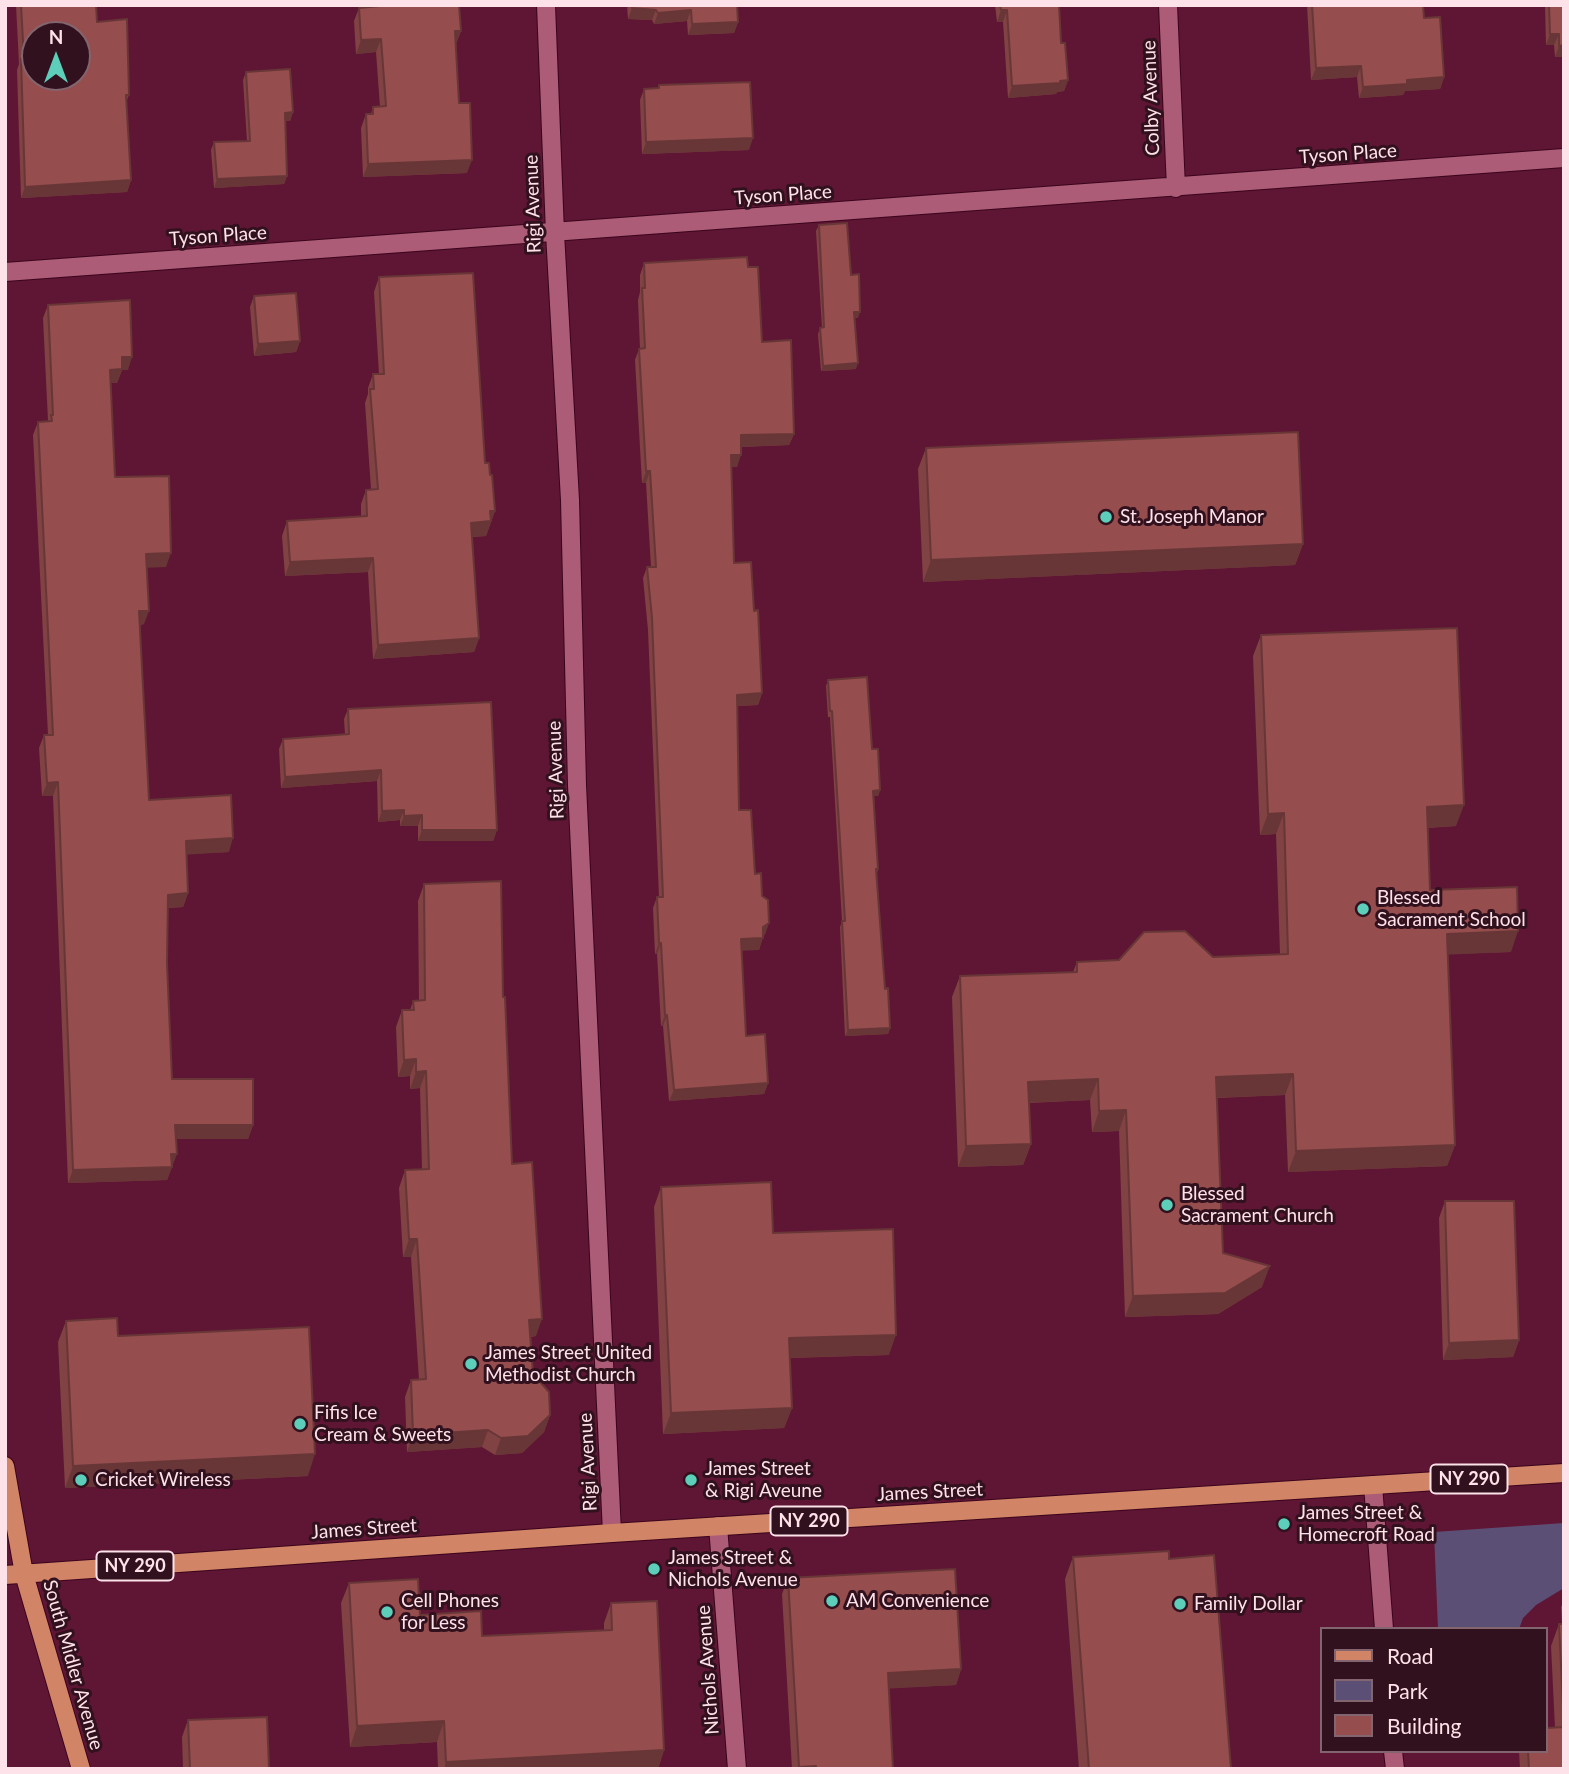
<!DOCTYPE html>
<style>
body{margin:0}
#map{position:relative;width:1569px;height:1774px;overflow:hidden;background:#5f1634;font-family:Lato,sans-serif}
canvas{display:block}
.frame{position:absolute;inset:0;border:7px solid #fee2e9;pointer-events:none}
.legend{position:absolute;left:1320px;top:1627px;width:228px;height:126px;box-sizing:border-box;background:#31111d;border:2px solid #83656f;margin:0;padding:9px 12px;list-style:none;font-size:21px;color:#fee2e9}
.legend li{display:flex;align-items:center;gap:14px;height:35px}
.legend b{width:35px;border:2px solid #83656f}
.north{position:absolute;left:21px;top:21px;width:70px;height:70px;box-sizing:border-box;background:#31111d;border:2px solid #83656f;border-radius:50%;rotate:0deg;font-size:19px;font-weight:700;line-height:28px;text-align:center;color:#fee2e9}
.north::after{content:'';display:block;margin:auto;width:24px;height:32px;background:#5cceba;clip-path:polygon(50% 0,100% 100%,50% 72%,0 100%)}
</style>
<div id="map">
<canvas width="1569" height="1774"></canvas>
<div class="frame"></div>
<ul class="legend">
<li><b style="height:9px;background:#d28467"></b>Road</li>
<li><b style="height:19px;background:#5c4f76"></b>Park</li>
<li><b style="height:19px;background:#954d4e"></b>Building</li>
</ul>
<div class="north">N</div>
</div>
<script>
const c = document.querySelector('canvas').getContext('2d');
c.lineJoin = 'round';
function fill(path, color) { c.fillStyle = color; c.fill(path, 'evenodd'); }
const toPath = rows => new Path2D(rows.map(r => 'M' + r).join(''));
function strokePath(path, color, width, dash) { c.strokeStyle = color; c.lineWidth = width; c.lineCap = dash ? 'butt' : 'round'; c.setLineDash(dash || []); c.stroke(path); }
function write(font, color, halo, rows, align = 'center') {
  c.font = font + ' Lato,sans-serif'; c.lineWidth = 6; c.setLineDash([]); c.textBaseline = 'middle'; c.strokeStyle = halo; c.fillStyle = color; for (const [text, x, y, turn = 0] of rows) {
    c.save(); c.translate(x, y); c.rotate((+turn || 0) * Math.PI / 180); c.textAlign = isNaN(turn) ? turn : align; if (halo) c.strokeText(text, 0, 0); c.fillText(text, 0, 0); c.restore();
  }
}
fill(toPath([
 [1564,1523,1564,1588,1536,1605,1523,1618,1519,1629,1438,1629,1434,1532]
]), '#5c4f76');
const minor = toPath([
 [546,5,555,233,570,500,577,785,612,1533],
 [1168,5,1176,188],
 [5,272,1564,158],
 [1373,1485,1384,1629],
 [718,1526,737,1769],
 [1393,1751,1395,1769]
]);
const major = toPath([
 [5,1466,24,1574,81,1769],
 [5,1575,612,1533,1564,1473]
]);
strokePath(minor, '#3b041c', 20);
strokePath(major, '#3b041c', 20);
strokePath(minor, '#ac5c76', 18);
strokePath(major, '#d28467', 18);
fill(toPath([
 [16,5,96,5,97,22,129,95,126,102,131,180,127,192,21,198,17,70,19,64],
 [374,5,459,5,461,31,456,44,459,103,467,173,363,177,361,128,366,114,371,114,373,107,380,107,376,52,356,54,354,21,359,8,375,7],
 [627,5,737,5,738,22,734,33,688,35,687,21,654,24,652,20,628,19],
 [995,5,1059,5,1061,43,1068,80,1064,91,1057,92,1056,94,1008,98,1003,22,997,22],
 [1307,5,1423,5,1424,18,1444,77,1440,89,1405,91,1403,95,1359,98,1357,77,1311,80],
 [1545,5,1564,5,1564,57,1555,57,1554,45,1546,45],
 [246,72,293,112,290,121,285,121,287,176,284,184,214,188,211,150,214,142,247,141,243,80],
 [659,85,749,150,642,154,640,100,644,89,658,88],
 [819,225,851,275,858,318,854,318,856,369,821,371,818,334,820,328,822,328,816,231],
 [644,263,748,267,762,342,794,434,789,445,741,447,737,467,731,467,734,563,754,611,762,693,758,705,737,706,739,810,755,874,765,935,763,935,759,950,742,950,746,1036,768,1083,764,1094,669,1101,663,1026,661,1026,657,954,655,954,653,908,657,897,659,897,648,630,643,578,647,567,651,567,646,483,642,483,635,360,639,349,640,349,638,300,640,292,640,275],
 [379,277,485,463,490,475,495,511,486,536,472,537,479,638,474,652,373,659,368,572,285,576,282,536,287,521,361,516,361,504,366,490,371,489,365,403,368,394,368,388,373,374,379,374,374,292],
 [254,296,300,341,296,352,254,356,250,307],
 [48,305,128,370,122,370,117,383,110,383,115,477,166,567,146,567,144,624,140,625,149,800,229,852,186,854,188,893,183,907,168,908,167,963,172,1079,253,1125,248,1139,176,1139,172,1167,167,1180,68,1183,53,796,42,796,39,748,44,735,48,735,33,435,38,422,48,421,43,318],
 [1564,378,1564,400,1562,384],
 [926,448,1303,544,1295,565,923,582,918,469],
 [1261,635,1456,826,1427,828,1430,890,1511,952,1448,954,1455,1145,1447,1166,1288,1172,1285,1095,1217,1098,1223,1253,1262,1287,1218,1314,1125,1317,1119,1131,1092,1132,1090,1100,1029,1103,1031,1144,1023,1165,958,1167,952,997,960,976,1073,972,1077,962,1280,954,1276,834,1260,835,1253,656],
 [828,680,872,749,880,790,878,796,874,796,878,869,877,874,885,989,890,1028,888,1034,845,1036,840,927,842,921,830,717,828,717,826,686],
 [348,709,497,830,493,841,418,841,418,826,400,826,400,820,378,822,377,781,281,788,279,749,283,739,345,734,344,719],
 [424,884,503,997,512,1164,536,1336,531,1337,533,1374,550,1415,544,1432,522,1453,495,1455,482,1447,407,1452,405,1397,411,1380,419,1380,411,1257,403,1257,399,1188,405,1170,422,1169,420,1088,410,1089,410,1076,398,1077,396,1027,402,1010,410,1010,413,1001,419,1000,418,901],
 [661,1187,773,1233,889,1355,790,1358,792,1408,784,1428,663,1434,654,1207],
 [1445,1201,1519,1340,1513,1357,1443,1360,1439,1218],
 [66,1321,118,1336,308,1476,65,1488,58,1342],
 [1073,1557,1169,1559,1231,1769,1079,1769,1065,1579],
 [788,1578,961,1669,956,1685,888,1688,893,1769,792,1769,782,1594],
 [349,1583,420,1615,482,1636,604,1630,604,1623,611,1603,664,1750,658,1769,438,1769,437,1742,350,1747,341,1603],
 [1564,1600,1564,1769,1520,1769,1519,1751,1546,1751,1555,1728,1551,1646,1559,1624,1562,1624,1561,1607],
 [188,1720,269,1769,183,1769,182,1737]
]), '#804243');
fill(toPath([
 [632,8,656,10,652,20,628,19],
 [691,10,687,21,654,24,658,13],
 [1001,10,1007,10,1003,22,997,22],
 [738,22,734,33,688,35,692,24],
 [455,31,461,31,456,44],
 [1550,34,1559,34,1554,45,1546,45],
 [381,39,376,52,356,54,361,40],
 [1564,45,1564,57,1555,57,1559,46],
 [1361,66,1357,77,1311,80,1316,68],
 [1444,77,1440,89,1405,91,1403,95,1359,98,1363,87,1407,80],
 [1068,80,1064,91,1057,92,1056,94,1008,98,1012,86],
 [293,112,290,121,282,121,285,113],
 [753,138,749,150,642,154,646,142],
 [472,160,467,173,363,177,368,164],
 [287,176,284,184,214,188,217,179],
 [131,180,127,192,21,198,25,187],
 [854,312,860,312,858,318,852,318],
 [300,341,296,352,254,356,258,344],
 [122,357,132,357,128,370,122,370,117,383,105,383,110,370],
 [858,363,856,369,821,371,823,366],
 [794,434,789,445,737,447,741,435],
 [731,455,741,455,737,467,727,467],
 [646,471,650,471,646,483,642,483],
 [490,511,495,511,486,536,466,537,471,523],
 [1303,544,1295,565,923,582,931,560],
 [171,553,166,567,141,568,146,554],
 [373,558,368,572,285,576,290,562],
 [139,611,149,611,144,624,134,625],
 [479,638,474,652,373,659,378,645],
 [762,693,758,705,733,706,737,695],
 [381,770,377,781,281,788,285,777],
 [58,782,53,796,42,796,47,783],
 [880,790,878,796,871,796,873,791],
 [1464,805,1456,826,1419,828,1427,807],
 [404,810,400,820,378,822,382,811],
 [1284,813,1276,834,1260,835,1268,814],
 [422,815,418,826,400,826,404,816],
 [422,830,497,830,493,841,418,841],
 [233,838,229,852,181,855,186,841],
 [188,893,183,907,163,908,168,895],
 [769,923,765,935,759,938,763,927],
 [1518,931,1511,952,1439,955,1447,934],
 [763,938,759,950,737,951,741,939],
 [659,943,661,943,657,954,655,954],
 [665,1015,667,1015,663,1026,661,1026],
 [890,1028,888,1034,845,1036,848,1030],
 [416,1059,410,1076,398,1077,404,1060],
 [426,1071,420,1088,410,1089,416,1072],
 [1293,1074,1285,1095,1209,1098,1216,1077],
 [1098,1079,1090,1100,1021,1103,1028,1082],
 [768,1083,764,1094,669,1101,674,1090],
 [1126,1110,1119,1131,1092,1132,1099,1111],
 [175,1125,253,1125,248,1139,171,1139],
 [1031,1144,1023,1165,958,1167,966,1146],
 [1455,1145,1447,1166,1288,1172,1296,1151],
 [171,1154,177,1154,167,1180,68,1183,73,1170],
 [409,1239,417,1239,411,1257,403,1257],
 [1270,1266,1262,1287,1218,1314,1125,1317,1133,1296],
 [542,1319,536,1336,523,1337,529,1320],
 [896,1335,889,1355,782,1358,789,1338],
 [1519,1340,1513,1357,1443,1360,1449,1343],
 [792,1408,784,1428,663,1434,671,1413],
 [550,1415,544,1432,522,1453,495,1455,501,1438],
 [488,1430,482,1447,407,1452,413,1435],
 [315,1454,308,1476,65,1488,73,1466],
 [961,1669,956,1685,882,1689,888,1673],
 [444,1721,437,1742,350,1747,357,1726],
 [664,1750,658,1769,444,1769,446,1762],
 [816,1766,815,1769,798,1769,799,1767]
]), '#683637');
const building = toPath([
 [21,5,96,5,97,22,127,19,129,95,126,95,131,180,25,187,21,59,24,59,21,5],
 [35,35,77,35,77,77,35,77,35,35],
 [380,5,459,5,461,31,455,31,459,103,470,103,472,160,368,164,366,114,373,114,373,107,386,106,381,39,361,40,359,8,380,6,380,5],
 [632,5,737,5,738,22,692,24,691,10,658,13,656,10,632,8,632,5],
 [1000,5,1059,5,1061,43,1065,43,1068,80,1060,81,1060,83,1012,86,1007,10,1001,10,1000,5],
 [1312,5,1423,5,1424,18,1440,17,1444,77,1407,80,1407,84,1363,87,1361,66,1316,68,1312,5],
 [1549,5,1564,5,1564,45,1559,46,1559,34,1550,34,1549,5],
 [290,69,293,112,285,113,287,176,217,179,214,142,250,141,246,72,290,69],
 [750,82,753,138,646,142,644,89,659,88,659,85,750,82],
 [847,223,851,275,859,274,860,312,854,312,858,363,823,366,820,328,824,327,819,225,847,223],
 [747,257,748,267,758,267,762,342,791,340,794,434,741,435,741,455,731,455,734,563,751,562,754,611,758,610,762,693,737,695,739,810,751,810,755,874,761,873,762,896,768,900,769,923,763,927,763,938,741,939,746,1036,765,1034,768,1083,674,1090,667,1015,665,1015,661,943,659,943,657,897,663,897,652,618,647,567,656,567,650,471,646,471,639,349,645,348,642,288,645,288,644,263,747,257],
 [473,273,485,463,489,463,490,475,492,475,495,511,490,511,491,521,471,523,479,638,378,645,373,558,290,562,287,521,367,516,366,490,378,489,370,389,374,389,373,374,384,374,379,277,473,273],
 [296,293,300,341,258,344,254,296,296,293],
 [130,300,132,357,122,357,122,369,110,370,115,477,169,476,171,553,146,554,149,611,139,611,149,800,231,795,233,838,186,841,188,893,168,895,167,963,172,1079,253,1079,253,1125,175,1125,177,1154,171,1154,172,1167,73,1170,58,782,47,783,44,735,53,735,38,422,52,421,51,415,53,415,48,305,130,300],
 [1298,432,1303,544,931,560,926,448,1298,432],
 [1457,628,1464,805,1427,807,1430,890,1517,887,1518,931,1447,934,1455,1145,1296,1151,1293,1074,1216,1077,1223,1253,1270,1266,1225,1293,1133,1296,1126,1110,1099,1111,1098,1079,1028,1082,1031,1144,966,1146,960,976,1077,972,1077,962,1119,960,1144,932,1185,931,1213,957,1288,954,1284,813,1268,814,1261,635,1457,628],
 [867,677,872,749,878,749,880,790,873,791,878,869,876,869,885,989,888,988,890,1028,848,1030,842,921,845,921,832,711,830,711,828,680,867,677],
 [491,702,497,830,422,830,422,815,404,816,404,810,382,811,381,770,285,777,283,739,349,734,348,709,491,702],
 [501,881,503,997,505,997,512,1164,532,1162,542,1319,529,1320,533,1374,549,1392,550,1415,528,1436,501,1438,488,1430,413,1435,411,1380,426,1379,417,1239,409,1239,405,1170,429,1169,426,1071,416,1072,416,1059,404,1060,402,1010,414,1010,413,1001,425,1000,424,884,501,881],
 [771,1182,773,1233,893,1229,896,1335,789,1338,792,1408,671,1413,661,1187,771,1182],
 [1445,1201,1514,1201,1519,1340,1449,1343,1445,1201],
 [117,1318,118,1336,309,1327,315,1454,73,1466,66,1321,117,1318],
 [1169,1551,1169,1559,1214,1555,1231,1769,1089,1769,1073,1557,1169,1551],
 [955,1569,961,1669,888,1673,893,1769,816,1769,816,1766,799,1767,788,1578,955,1569],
 [418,1579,420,1615,481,1611,482,1636,612,1630,611,1603,657,1601,664,1750,446,1762,444,1721,357,1726,349,1583,418,1579],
 [1559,1624,1564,1624,1564,1727,1559,1624],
 [267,1717,269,1769,190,1769,188,1720,267,1717],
 [1564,1727,1564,1769,1529,1769,1528,1751,1546,1751,1546,1728,1564,1727]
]);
fill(building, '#954d4e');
strokePath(building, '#683637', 2);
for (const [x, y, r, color] of [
 [1106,517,7,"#5cceba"],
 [1363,909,7,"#5cceba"],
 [1167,1205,7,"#5cceba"],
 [471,1364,7,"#5cceba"],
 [300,1424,7,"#5cceba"],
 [81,1480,7,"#5cceba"],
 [691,1480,7,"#5cceba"],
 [1284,1524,7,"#5cceba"],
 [654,1569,7,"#5cceba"],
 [832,1601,7,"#5cceba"],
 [1180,1604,7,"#5cceba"],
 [387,1612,7,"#5cceba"]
]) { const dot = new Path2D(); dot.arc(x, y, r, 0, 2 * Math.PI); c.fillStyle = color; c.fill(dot); strokePath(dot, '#31111d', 2.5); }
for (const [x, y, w] of [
 [1469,1479,77],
 [809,1521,77],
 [135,1566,77]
]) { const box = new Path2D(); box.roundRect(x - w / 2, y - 14.5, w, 29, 5); c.fillStyle = '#31111d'; c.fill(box); strokePath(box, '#fee2e9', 2); }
write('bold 18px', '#fee2e9', null, [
 ["NY 290",1469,1479],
 ["NY 290",809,1521],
 ["NY 290",135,1566]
]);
write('19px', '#fee2e9', '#31111d', [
 ["Colby Avenue",1151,98,-92],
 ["Tyson Place",1348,154,-4],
 ["Tyson Place",783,195,-4],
 ["Rigi Avenue",533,204,-92],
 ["Tyson Place",218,236,-4],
 ["Rigi Avenue",556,770,-92],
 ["Rigi Avenue",588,1462,-93],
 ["James Street",930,1492,-3],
 ["James Street",364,1529,-4],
 ["South Midler Avenue",73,1665,74],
 ["Nichols Avenue",708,1670,-94]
]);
write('19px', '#fee2e9', '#31111d', [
 ["St. Joseph Manor",1120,517],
 ["Blessed",1377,898],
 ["Sacrament School",1377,920],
 ["Blessed",1181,1194],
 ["Sacrament Church",1181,1216],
 ["James Street United",485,1353],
 ["Methodist Church",485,1375],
 ["Fifis Ice",314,1413],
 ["Cream & Sweets",314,1435],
 ["James Street",705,1469],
 ["& Rigi Aveune",705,1491],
 ["Cricket Wireless",95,1480],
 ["James Street &",1298,1513],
 ["Homecroft Road",1298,1535],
 ["James Street &",668,1558],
 ["Nichols Avenue",668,1580],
 ["Cell Phones",401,1601],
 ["for Less",401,1623],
 ["AM Convenience",846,1601],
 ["Family Dollar",1194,1604]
], 'left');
</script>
